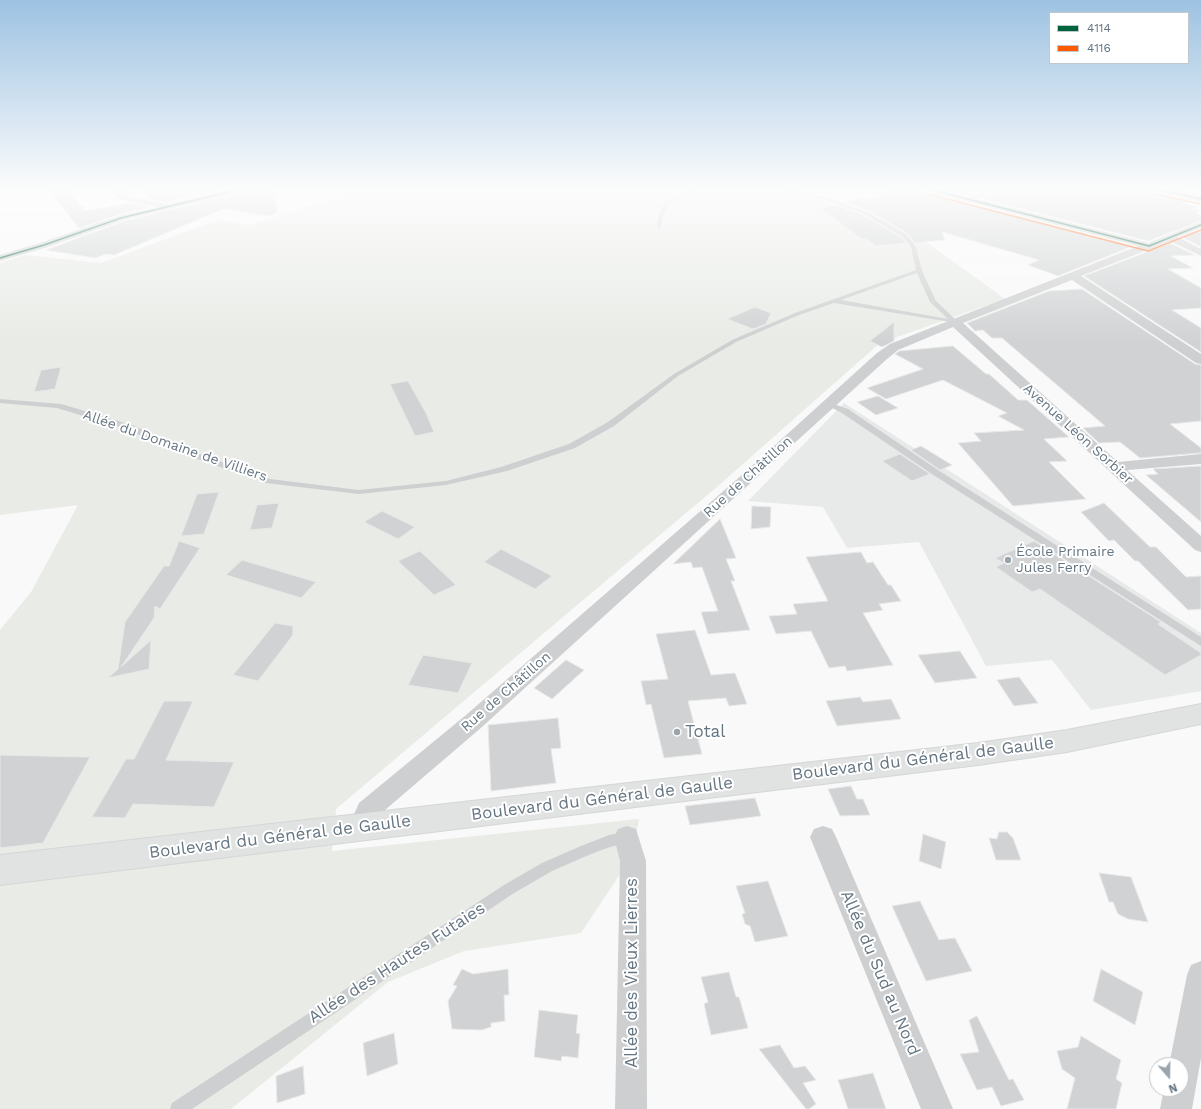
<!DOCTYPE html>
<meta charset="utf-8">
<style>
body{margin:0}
#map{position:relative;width:1201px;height:1109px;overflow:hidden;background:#f9f9f9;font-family:"Work Sans",sans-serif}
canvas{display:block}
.legend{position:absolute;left:1049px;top:12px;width:140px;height:52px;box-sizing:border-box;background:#fff;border:1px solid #c1c8cd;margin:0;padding:5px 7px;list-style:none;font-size:12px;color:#657683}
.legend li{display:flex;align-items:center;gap:8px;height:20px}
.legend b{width:20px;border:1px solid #c1c8cd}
.north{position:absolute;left:1149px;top:1057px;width:40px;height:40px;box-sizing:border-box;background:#fff;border:1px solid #c1c8cd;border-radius:50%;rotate:160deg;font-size:11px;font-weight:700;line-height:16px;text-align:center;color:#657683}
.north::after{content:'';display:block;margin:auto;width:14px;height:18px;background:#99a4ac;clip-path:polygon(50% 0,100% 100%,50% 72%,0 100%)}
</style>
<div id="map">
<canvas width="1201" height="1109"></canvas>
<ul class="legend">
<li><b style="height:5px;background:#00643c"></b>4114</li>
<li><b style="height:5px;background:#ff5a00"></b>4116</li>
</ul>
<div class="north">N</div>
</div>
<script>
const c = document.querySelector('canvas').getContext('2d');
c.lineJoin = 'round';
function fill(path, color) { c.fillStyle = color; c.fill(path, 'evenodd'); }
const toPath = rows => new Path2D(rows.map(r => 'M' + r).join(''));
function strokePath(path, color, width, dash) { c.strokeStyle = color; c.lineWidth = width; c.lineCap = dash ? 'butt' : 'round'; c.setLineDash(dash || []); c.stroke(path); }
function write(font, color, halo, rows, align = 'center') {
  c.font = font + ' "Work Sans",sans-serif'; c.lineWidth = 4; c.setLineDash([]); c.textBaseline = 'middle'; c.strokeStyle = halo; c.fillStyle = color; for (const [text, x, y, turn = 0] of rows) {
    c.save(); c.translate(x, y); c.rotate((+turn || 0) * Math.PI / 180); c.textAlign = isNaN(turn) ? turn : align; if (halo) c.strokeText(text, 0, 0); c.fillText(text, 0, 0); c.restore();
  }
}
fill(toPath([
 [844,403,1201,633,1201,691,1091,710,1052,660,986,666,919,542,847,548,823,507,748,501]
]), '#e8e9e9');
fill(toPath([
 [365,189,790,189,907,228,1005,299,880,343,718,486,336,809,332,851,639,819,632,856,581,933,464,951,388,982,231,1109,0,1109,0,630,31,592,78,505,0,515,0,263,25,255,101,263,217,220,250,225]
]), '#e8ebe6');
const building = toPath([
 [48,189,67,189,85,211,130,203,150,207,118,215,79,228,48,189],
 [140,189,227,189,166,202,151,199,140,189],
 [246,189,275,189,277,212,270,216,223,209,114,255,106,254,95,258,46,250,124,221,244,192,246,189],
 [948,189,989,189,969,195,945,190,948,189],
 [1004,189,1152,189,1154,192,1188,201,1183,203,1198,207,1194,209,1200,210,1196,213,1201,215,1201,221,1148,241,983,199,1002,192,1004,189],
 [895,190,910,193,915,191,930,194,1133,246,1058,276,1028,265,1039,260,942,232,945,240,915,243,908,234,869,211,845,202,861,197,868,199,895,190],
 [835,205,863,215,902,238,906,243,876,246,866,239,862,239,822,209,835,205],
 [1201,230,1201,247,1182,237,1201,230],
 [1170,243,1195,255,1171,256,1193,268,1168,269,1201,288,1201,308,1172,310,1201,328,1201,352,1084,276,1170,243],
 [1082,289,1195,364,1201,365,1201,421,1170,424,1201,448,1201,453,1140,458,1120,442,1099,443,1083,428,1105,426,1002,338,992,338,983,330,975,331,967,323,1049,291,1082,289],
 [755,307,771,313,766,324,753,329,727,319,755,307],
 [894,322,894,341,882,347,870,341,894,322],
 [953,346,986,374,989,374,1018,400,1027,400,1069,437,1044,439,1067,461,1049,462,1086,499,1013,506,958,443,981,441,974,433,1024,430,998,416,1007,413,943,380,886,399,867,388,923,369,895,354,899,351,953,346],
 [61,367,55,389,34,392,41,370,61,367],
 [408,381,426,413,434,432,415,436,390,384,408,381],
 [878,396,898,408,876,415,857,402,878,396],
 [921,446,952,465,940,470,911,450,921,446],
 [900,454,930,474,912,481,882,461,900,454],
 [1201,466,1201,522,1146,475,1158,474,1153,469,1201,466],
 [219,492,204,534,181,536,197,494,219,492],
 [279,503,272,528,250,530,257,505,279,503],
 [1104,503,1150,547,1156,547,1186,577,1201,576,1201,609,1188,610,1138,561,1135,561,1114,540,1109,541,1081,512,1104,503],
 [752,506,771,507,770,527,751,529,752,506],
 [382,511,415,527,398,539,364,522,382,511],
 [720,519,736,558,726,559,735,581,731,581,750,630,708,634,701,612,718,611,702,567,693,568,691,562,673,564,720,519],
 [179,541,200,548,160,609,155,606,154,618,121,667,151,640,149,669,108,678,118,669,125,622,164,566,169,566,179,541],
 [1034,541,1161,622,1158,624,1201,653,1201,655,1165,675,1040,589,1032,592,996,567,1004,563,995,558,1034,541],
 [501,549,552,576,535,589,484,562,501,549],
 [420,551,456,585,434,595,398,561,420,551],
 [861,552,867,563,873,562,888,585,891,585,901,601,879,604,883,610,863,613,893,665,847,671,845,666,829,668,811,631,776,634,769,616,797,614,793,604,828,601,806,557,861,552],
 [242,560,316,582,301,598,226,575,242,560],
 [275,623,293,626,293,635,258,681,233,675,275,623],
 [695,630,711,675,735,673,747,704,729,706,726,698,688,701,702,754,664,758,651,704,646,705,641,681,668,679,656,634,695,630],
 [960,651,977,678,935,683,918,655,960,651],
 [423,655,472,663,458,693,408,685,423,655],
 [566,660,584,670,552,699,534,688,566,660],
 [1019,677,1038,703,1014,706,997,680,1019,677],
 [860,697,863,702,891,699,901,719,837,726,826,701,860,697],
 [164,701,193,701,166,760,234,762,214,807,133,804,125,818,92,817,126,759,134,759,164,701],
 [558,718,561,748,551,749,556,783,491,791,488,725,558,718],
 [0,755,90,757,43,843,0,848,0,755],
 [851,786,857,799,863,799,870,815,840,816,828,789,851,786],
 [755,798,761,816,690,825,685,806,755,798],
 [999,832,1007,832,1013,838,1021,860,996,860,989,838,997,839,999,832],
 [923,834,946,842,941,869,919,861,923,834],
 [1099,873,1131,877,1148,922,1128,919,1118,914,1113,902,1109,902,1099,873],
 [768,881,788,936,755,942,750,926,745,924,742,914,745,913,736,886,768,881],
 [920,901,939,940,955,938,972,971,926,981,892,906,920,901],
 [462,969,473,974,508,969,509,995,504,995,505,1021,491,1023,491,1027,482,1030,452,1029,448,1001,457,986,453,985,462,969],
 [1101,969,1143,992,1135,1025,1093,1001,1101,969],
 [729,972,736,997,739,997,748,1028,711,1035,704,1004,708,1002,701,977,729,972],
 [539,1010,578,1015,576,1033,580,1034,578,1058,562,1056,561,1061,534,1057,539,1010],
 [977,1016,1009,1080,1013,1079,1024,1100,1001,1106,992,1087,977,1090,960,1054,979,1052,969,1020,977,1016],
 [394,1033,398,1064,367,1076,363,1043,394,1033],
 [1081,1036,1121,1060,1116,1079,1122,1083,1116,1109,1067,1109,1075,1078,1062,1069,1057,1051,1078,1047,1081,1036],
 [780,1045,794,1068,805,1066,816,1080,803,1083,816,1104,809,1109,806,1109,759,1049,780,1045],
 [303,1066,305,1094,277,1103,276,1076,303,1066],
 [873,1073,886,1109,848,1109,838,1080,873,1073]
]);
fill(building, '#d0d2d3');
strokePath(building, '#e8e8e8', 1);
const secondary = toPath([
 [1201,704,1201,724,1067,752,978,765,0,885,0,855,978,743,1067,730,1201,704]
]);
strokePath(secondary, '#d5d6d7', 2);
fill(toPath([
 [697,189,702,189,680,197,668,206,662,218,661,228,657,229,658,218,664,204,676,195,697,189],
 [775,189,781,189,829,198,868,212,907,235,916,247,922,271,936,301,957,321,957,323,834,303,799,315,736,342,678,376,614,426,575,448,507,471,446,485,359,494,266,483,180,453,126,429,57,408,0,403,0,399,61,404,132,425,186,449,270,479,359,490,446,481,501,467,569,444,608,422,674,374,732,340,795,313,916,270,911,247,903,237,864,214,826,200,775,189],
 [917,273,930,302,948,319,841,300,917,273],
 [828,402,848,409,941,472,1201,637,1201,646,935,476,842,413,824,404,828,402],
 [627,832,631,834,633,838,631,842,610,847,591,854,552,871,514,893,192,1109,170,1109,172,1103,504,885,542,863,581,846,609,835,627,832]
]), '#cecfd0');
fill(toPath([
 [109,189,118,189,128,196,166,204,232,189,245,189,244,191,124,220,48,247,0,261,0,255,40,243,118,216,157,207,123,200,118,198,109,189],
 [925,189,937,189,969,197,992,189,1003,189,1002,191,978,199,1148,243,1201,222,1201,228,1178,237,1201,249,1201,256,1170,241,1081,276,1201,354,1201,364,1196,363,1072,280,963,323,1118,462,1201,454,1201,464,1127,470,1201,536,1201,552,1195,550,953,327,898,350,887,359,482,727,378,816,370,836,361,839,352,836,348,828,359,803,466,715,743,474,877,353,890,344,1138,246,926,191,925,189],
 [1153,189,1166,189,1201,196,1201,202,1154,191,1153,189],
 [627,826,636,829,646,861,647,1109,615,1109,620,861,614,837,618,829,627,826],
 [823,826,832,829,836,837,953,1109,921,1109,810,837,814,829,823,826],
 [1201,961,1201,1058,1192,1109,1160,1109,1164,1089,1181,1089,1181,1065,1169,1065,1187,975,1191,965,1201,961]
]), '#cecfd0');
fill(secondary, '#e1e2e2');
strokePath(toPath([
 [929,189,1149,246,1201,225],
 [1157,189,1201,199],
 [0,258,44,245,121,218,241,189]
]), '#00643c', 1.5);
strokePath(toPath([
 [928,194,1148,251,1201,230],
 [1156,194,1200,204]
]), '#ff5a00', 1.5);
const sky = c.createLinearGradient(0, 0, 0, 344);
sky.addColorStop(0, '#9dc2e2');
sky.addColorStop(0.55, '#fcfcfc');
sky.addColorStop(1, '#fcfcfc00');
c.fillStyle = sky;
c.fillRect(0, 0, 1201, 344);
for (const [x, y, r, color] of [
 [1008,560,4,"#99a4ac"],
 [677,732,4,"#99a4ac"]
]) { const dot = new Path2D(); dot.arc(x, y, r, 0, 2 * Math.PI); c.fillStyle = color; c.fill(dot); strokePath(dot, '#fff', 1.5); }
write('14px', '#657683', '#fff', [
 ["Avenue Léon Sorbier",1078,434,42],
 ["Allée du Domaine de Villiers",175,446,19],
 ["Rue de Châtillon",748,477,-42],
 ["Rue de Châtillon",506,692,-41]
]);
write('14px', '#657683', '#fff', [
 ["École Primaire",1016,552],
 ["Jules Ferry",1016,568]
], 'left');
write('17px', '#657683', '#fff', [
 ["Total",685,732]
], 'left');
write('17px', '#657683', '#fff', [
 ["Boulevard du Général de Gaulle",923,759,-7],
 ["Boulevard du Général de Gaulle",602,799,-7],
 ["Boulevard du Général de Gaulle",280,837,-7],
 ["Allée des Hautes Futaies",397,963,-33],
 ["Allée des Vieux Lierres",632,973,-90],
 ["Allée du Sud au Nord",880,973,67]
]);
</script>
